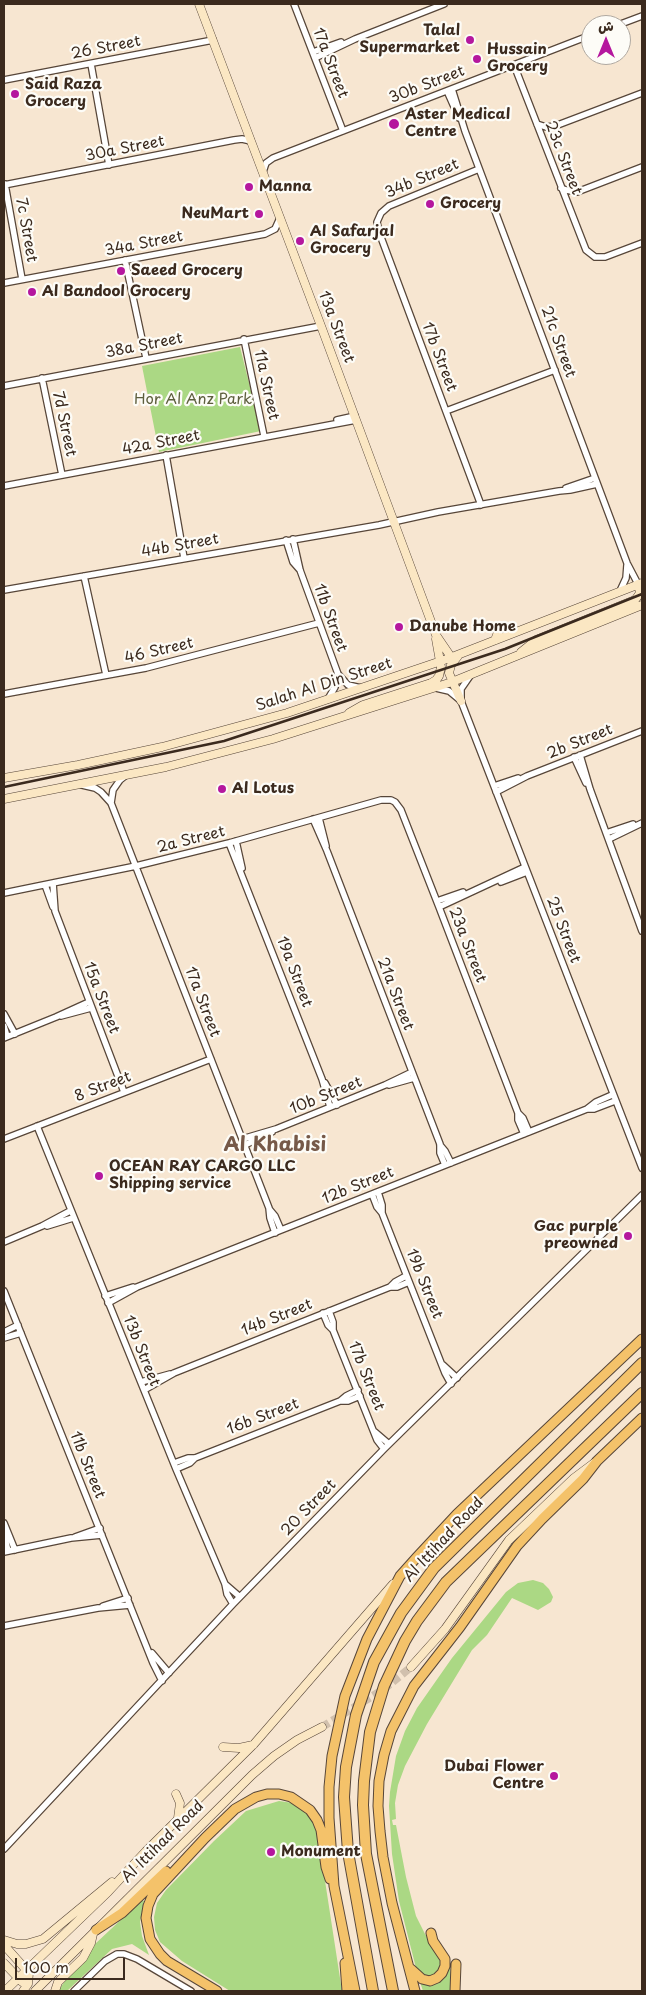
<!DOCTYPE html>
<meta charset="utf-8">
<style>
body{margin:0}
#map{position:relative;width:646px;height:1995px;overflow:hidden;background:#f7e6d1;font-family:"Playpen Sans","Playpen Sans Arabic",sans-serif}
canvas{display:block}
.frame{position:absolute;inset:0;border:5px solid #3b2a1e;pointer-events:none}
.north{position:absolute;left:581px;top:15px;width:50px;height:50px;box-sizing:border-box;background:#fdfcf7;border:1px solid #afa8a0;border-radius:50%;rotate:0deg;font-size:14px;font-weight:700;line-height:20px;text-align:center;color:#3b2a1e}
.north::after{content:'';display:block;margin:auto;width:18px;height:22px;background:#b5179e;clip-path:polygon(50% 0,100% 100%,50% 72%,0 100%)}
.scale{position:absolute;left:15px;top:1958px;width:110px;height:22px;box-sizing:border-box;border:2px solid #3b2a1e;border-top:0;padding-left:6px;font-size:15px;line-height:18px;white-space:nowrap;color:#3b2a1e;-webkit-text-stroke:4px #fdfcf7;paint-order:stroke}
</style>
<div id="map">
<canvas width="646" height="1995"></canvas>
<div class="frame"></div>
<div class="north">ش</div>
<div class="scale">100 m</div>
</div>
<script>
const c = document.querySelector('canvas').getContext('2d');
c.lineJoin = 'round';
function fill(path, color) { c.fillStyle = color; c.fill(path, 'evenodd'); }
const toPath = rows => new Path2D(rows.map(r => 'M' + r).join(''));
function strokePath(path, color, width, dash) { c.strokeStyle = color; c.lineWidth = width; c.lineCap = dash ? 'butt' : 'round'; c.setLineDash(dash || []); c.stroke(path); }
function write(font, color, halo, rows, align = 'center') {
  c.font = font + ' "Playpen Sans",sans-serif'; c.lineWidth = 4.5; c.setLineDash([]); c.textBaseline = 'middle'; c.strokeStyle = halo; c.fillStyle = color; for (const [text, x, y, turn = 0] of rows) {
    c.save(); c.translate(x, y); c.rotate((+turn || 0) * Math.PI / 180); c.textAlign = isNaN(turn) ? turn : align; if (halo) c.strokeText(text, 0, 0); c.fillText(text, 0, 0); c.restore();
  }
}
fill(toPath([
 [240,347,261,431,159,452,142,366],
 [533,1580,543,1583,549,1589,553,1597,551,1602,538,1610,512,1598,487,1635,472,1650,427,1724,405,1766,398,1785,395,1803,396,1819,392,1820,393,1825,396,1825,406,1877,416,1916,425,1934,440,1956,442,1962,437,1975,427,1977,418,1972,416,1968,399,1901,392,1854,389,1806,390,1792,396,1756,405,1731,417,1708,452,1658,506,1592,518,1583],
 [279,1801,293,1803,303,1809,312,1819,317,1829,342,1991,230,1991,182,1961,160,1942,155,1930,154,1917,157,1903,166,1890,214,1841,246,1811],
 [142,1900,144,1901,140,1922,142,1936,149,1955,132,1944,112,1949,67,1991,58,1991,67,1978,83,1964,95,1944],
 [450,1965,452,1991,423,1991,420,1982,432,1985,439,1982,447,1974]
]), '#abd884');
strokePath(toPath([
 [322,1727,384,1689,411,1667]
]), '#d1c0ad', 8, [8, 4]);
const street = toPath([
 [294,4,343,131],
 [618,25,642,16],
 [313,52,341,42],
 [315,58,355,39,444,4],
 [91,64,109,165],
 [514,65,586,250,595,257,605,257,642,243],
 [4,80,213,40],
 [452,89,465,131,627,563,638,584],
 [447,91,459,118],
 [537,124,546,127,555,126,642,93],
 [479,169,389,206,381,213,377,222,379,232,481,505],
 [263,172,266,163,273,158,591,35],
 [5,184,22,279],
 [4,185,234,140,242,139,251,141],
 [561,188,566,190,577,192,642,167],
 [125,260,146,358],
 [4,283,265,234,275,229,280,218],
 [244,339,264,436],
 [42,378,62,475],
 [4,386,321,326],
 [446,411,555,370],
 [337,420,355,416],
 [166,455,184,558],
 [4,486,356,420],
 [566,488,595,478],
 [293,539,300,570,338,674,348,685,361,688],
 [286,540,293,562,300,570],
 [84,576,106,675],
 [4,590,379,525,438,512,559,491,570,490,597,484],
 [620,591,626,578,627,565],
 [436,688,449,691,461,701,642,1168],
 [4,694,146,668,319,623],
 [328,699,335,687,338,674],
 [461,699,461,689,470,676],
 [580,755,590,789,642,931],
 [574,757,586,783],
 [82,785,95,788,101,792,111,803,269,1208,270,1218,275,1233],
 [494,786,518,778],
 [496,792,527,776,642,731],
 [111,803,113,790,120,780,125,776],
 [319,818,326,846],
 [313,819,327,851,440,1144,440,1153,445,1165],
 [606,833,633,824],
 [609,839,642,823],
 [236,841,242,868],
 [229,843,322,1079,330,1107],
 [501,882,527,872],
 [53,883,55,911,124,1092],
 [45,885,53,907],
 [4,893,136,866,229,843,381,800,391,800,395,802,401,810,439,907,518,1113,518,1120,524,1134],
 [437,901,463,892],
 [439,907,525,867],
 [4,1014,15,1034],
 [61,1016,91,1008],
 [4,1026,7,1036],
 [4,1038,56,1017,89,1002],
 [325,1083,337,1105],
 [389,1085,414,1078],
 [587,1109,596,1102,612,1095],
 [518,1113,523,1118,529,1132],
 [37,1126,176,1469,225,1584,227,1594,233,1604],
 [4,1139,211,1059],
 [242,1139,276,1129,385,1085,412,1072],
 [245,1145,272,1132],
 [440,1145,445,1151,451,1163],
 [378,1192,382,1205,382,1213],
 [372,1194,377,1207,382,1213,445,1373,451,1384],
 [270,1210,275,1216,281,1230],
 [47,1226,73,1218],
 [4,1242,42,1226,70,1211],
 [390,1287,395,1282,406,1276],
 [4,1291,153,1663,162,1681],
 [105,1296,133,1287],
 [108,1303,137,1287,587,1109,594,1109,615,1101],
 [329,1311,333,1322,333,1330],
 [323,1313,328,1325,333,1330,377,1440,384,1449],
 [4,1332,18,1325],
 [4,1338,21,1333],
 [443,1365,457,1378],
 [141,1382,170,1374],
 [144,1390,174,1373,390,1287,397,1287,409,1282],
 [340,1401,346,1396,358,1390],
 [375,1432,389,1444],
 [174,1463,188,1458,195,1458,340,1401,348,1401,360,1396],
 [176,1469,190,1463,195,1458],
 [4,1523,15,1550],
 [4,1533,8,1551],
 [75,1537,100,1528],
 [4,1552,71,1538,102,1535],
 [225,1584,240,1597],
 [103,1606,128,1598],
 [4,1626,98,1608,130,1605],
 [152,1653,169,1673],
 [4,1849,233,1604,384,1449,642,1195],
 [74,1991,105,1961,117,1954,124,1954,137,1959,191,1991]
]);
const secondary = toPath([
 [199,4,321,326,436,635,451,657],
 [495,640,500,627],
 [521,652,536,640,635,600,640,593,638,584],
 [458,656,451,665,449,673,461,701],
 [349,713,363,705,431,683,436,680,439,676,441,667,436,639],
 [4,778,78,765,162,747,287,713,447,659,642,583],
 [4,799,166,767,273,739,452,682,642,605],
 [411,1667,445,1629,509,1540,574,1478,594,1463],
 [223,1747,239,1748,253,1745],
 [176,1794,180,1803,178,1818],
 [4,1940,17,1944,26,1944,43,1939,112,1882],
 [4,1945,29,1973,28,1984,23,1991],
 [4,1963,22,1982],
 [5,1991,108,1892,146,1851,254,1744,393,1584],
 [35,1991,252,1775,274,1756,297,1740,322,1727],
 [55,1991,58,1982,83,1958,91,1943,93,1934]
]);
const primary = toPath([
 [96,1930,122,1913,166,1871],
 [345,1963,347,1991],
 [411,1969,422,1979,430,1981,437,1978,442,1973,445,1966,445,1959,433,1941,431,1933],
 [217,1991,167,1961,160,1954,150,1939,146,1918,148,1906,153,1894,205,1838,235,1809,256,1797,267,1794,279,1794,291,1797,310,1810,317,1820,321,1830,326,1867,330,1879],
 [355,1991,334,1886,329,1818,329,1787,332,1756,345,1696,367,1639,400,1576,417,1557,457,1514,642,1339],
 [415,1991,392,1903,383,1857,380,1831,378,1806,379,1781,384,1755,391,1731,414,1686,460,1627,517,1546,542,1519,583,1479,597,1461,642,1418],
 [455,1991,456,1964]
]);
const highway = toPath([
 [373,1991,348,1852,344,1797,346,1767,356,1715,374,1662,401,1613,434,1568,642,1363],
 [393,1991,366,1854,363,1805,364,1781,370,1732,384,1686,405,1641,417,1621,446,1582,642,1393]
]);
strokePath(street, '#574639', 8);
strokePath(secondary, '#574639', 9);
strokePath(primary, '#574639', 11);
strokePath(highway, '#574639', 12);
strokePath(street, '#fff', 5.5);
strokePath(secondary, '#fbe7c3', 8);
strokePath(primary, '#f4c26a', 9);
strokePath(highway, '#f4c26a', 10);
strokePath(toPath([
 [4,787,224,741,505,649,642,594]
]), '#3b2a1e', 2.5);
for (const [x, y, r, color] of [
 [470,40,5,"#b5179e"],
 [477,59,5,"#b5179e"],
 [15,94,5,"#b5179e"],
 [394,124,6,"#b5179e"],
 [249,187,5,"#b5179e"],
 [430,204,5,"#b5179e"],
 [259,214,5,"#b5179e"],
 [300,241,5,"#b5179e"],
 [121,271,5,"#b5179e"],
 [32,292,5,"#b5179e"],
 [399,627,5,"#b5179e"],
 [222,789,5,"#b5179e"],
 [99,1176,5,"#b5179e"],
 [628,1236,5,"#b5179e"],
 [554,1776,5,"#b5179e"],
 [271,1852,5,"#b5179e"]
]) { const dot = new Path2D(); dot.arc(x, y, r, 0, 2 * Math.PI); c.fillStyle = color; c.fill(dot); strokePath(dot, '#fdfcf7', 2); }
write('bold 15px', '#3b2a1e', '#fdfcf7', [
 ["Talal",460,31,"right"],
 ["Supermarket",460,48,"right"],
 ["Hussain",487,50],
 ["Grocery",487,67],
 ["Said Raza",25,85],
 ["Grocery",25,102],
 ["Aster Medical",405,115],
 ["Centre",405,132],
 ["Manna",259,187],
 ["Grocery",440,204],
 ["NeuMart",249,214,"right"],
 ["Al Safarjal",310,232],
 ["Grocery",310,249],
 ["Saeed Grocery",131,271],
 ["Al Bandool Grocery",42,292],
 ["Danube Home",409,627],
 ["Al Lotus",232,789],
 ["OCEAN RAY CARGO LLC",109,1167],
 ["Shipping service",109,1184],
 ["Gac purple",618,1227,"right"],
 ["preowned",618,1244,"right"],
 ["Dubai Flower",544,1767,"right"],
 ["Centre",544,1784,"right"],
 ["Monument",281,1852]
], 'left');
write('15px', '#3b2a1e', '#fdfcf7', [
 ["26 Street",106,48,-11],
 ["17a Street",330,63,69],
 ["30b Street",427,85,-21],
 ["30a Street",125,149,-11],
 ["23c Street",563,158,69],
 ["34b Street",422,179,-23],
 ["7c Street",26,230,80],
 ["34a Street",144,244,-11],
 ["13a Street",336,327,69],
 ["21c Street",558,342,70],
 ["38a Street",144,346,-11],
 ["17b Street",439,357,69],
 ["11a Street",266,385,78],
 ["7d Street",64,424,78],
 ["42a Street",161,443,-11],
 ["44b Street",180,546,-10],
 ["11b Street",330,618,70],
 ["46 Street",159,651,-13],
 ["Salah Al Din Street",324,685,-18],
 ["2b Street",580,742,-22],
 ["2a Street",191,840,-14],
 ["25 Street",563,930,69],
 ["23a Street",467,945,69],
 ["19a Street",294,972,69],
 ["21a Street",395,994,69],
 ["15a Street",101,998,69],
 ["17a Street",202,1002,69],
 ["8 Street",103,1087,-21],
 ["10b Street",326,1096,-22],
 ["12b Street",358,1186,-22],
 ["19b Street",424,1284,68],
 ["14b Street",277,1318,-22],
 ["13b Street",141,1351,68],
 ["17b Street",366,1376,68],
 ["16b Street",263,1417,-21],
 ["11b Street",87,1465,68],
 ["20 Street",309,1508,-46],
 ["Al Ittihad Road",444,1540,-47],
 ["Al Ittihad Road",163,1842,-45]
]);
write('15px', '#5d5e3d', '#fdfcf7', [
 ["Hor Al Anz Park",193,400]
]);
write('bold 20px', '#765948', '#fdfcf7', [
 ["Al Khabisi",275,1145]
]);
</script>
